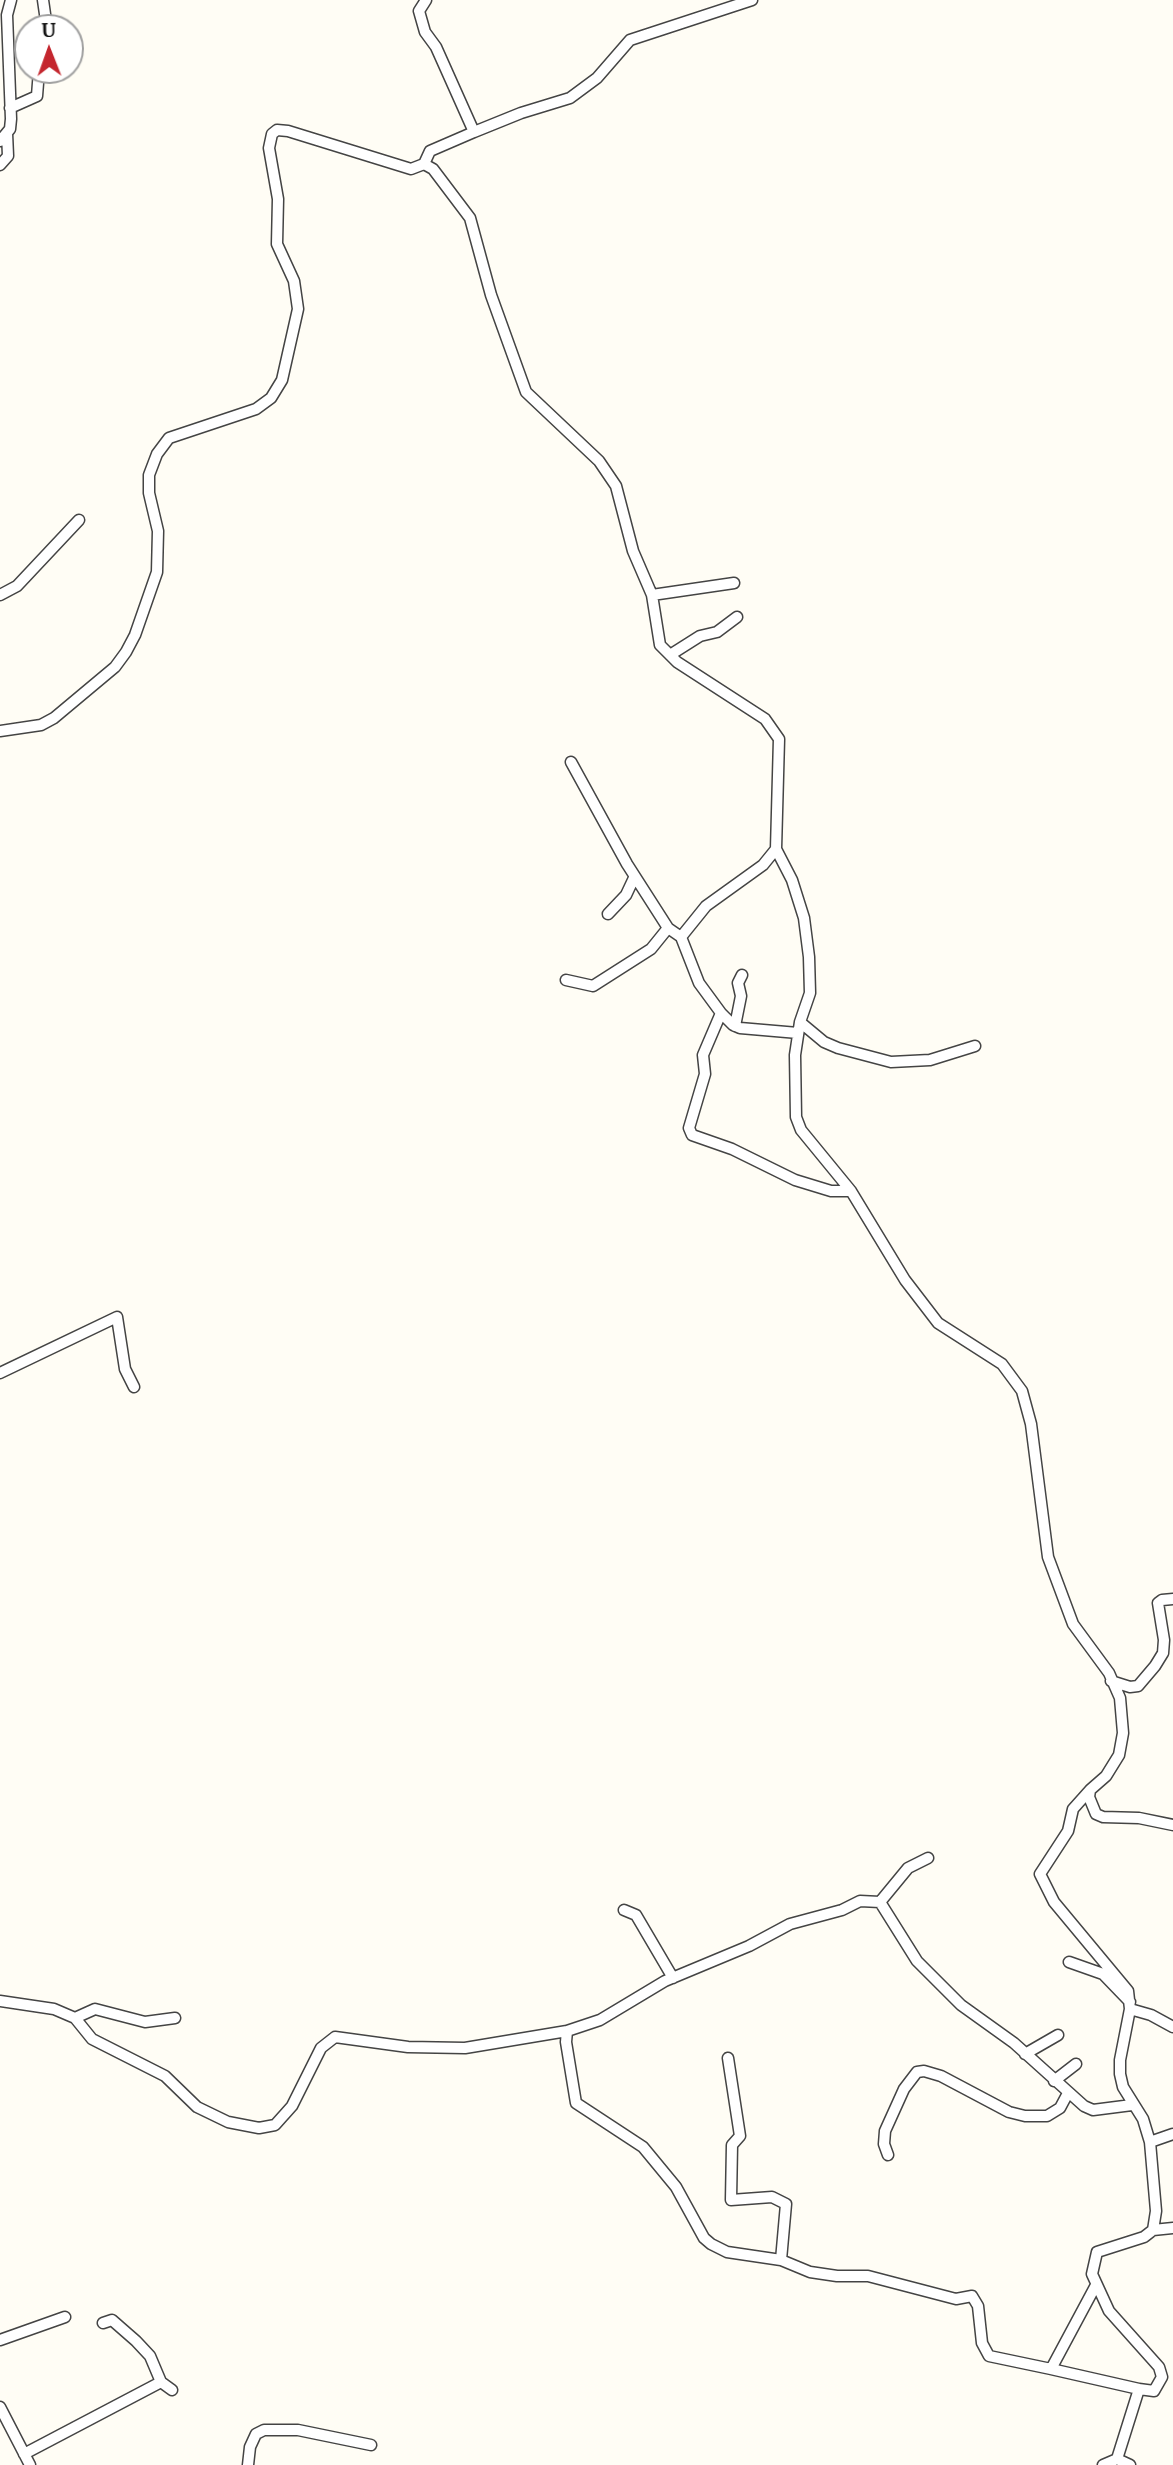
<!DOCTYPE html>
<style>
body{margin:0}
#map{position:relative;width:1173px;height:2465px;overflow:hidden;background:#fffdf5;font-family:Merriweather,serif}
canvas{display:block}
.north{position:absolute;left:14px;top:14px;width:70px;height:70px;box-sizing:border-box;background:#fff;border:2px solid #a0a0a0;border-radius:50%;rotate:359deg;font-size:19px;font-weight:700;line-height:28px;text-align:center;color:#111}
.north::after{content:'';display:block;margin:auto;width:24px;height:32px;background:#c4262e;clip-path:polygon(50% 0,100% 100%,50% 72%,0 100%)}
</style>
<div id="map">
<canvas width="1173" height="2465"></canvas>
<div class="north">U</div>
</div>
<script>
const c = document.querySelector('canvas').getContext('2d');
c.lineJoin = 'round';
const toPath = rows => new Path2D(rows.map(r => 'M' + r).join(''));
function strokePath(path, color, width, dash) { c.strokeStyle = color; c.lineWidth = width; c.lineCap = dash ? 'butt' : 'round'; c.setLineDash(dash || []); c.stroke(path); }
const street = toPath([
 [43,0,47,28],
 [426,0,419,11,425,32,436,47,474,132,430,151,424,164,433,169,470,218,491,295,526,392,599,461,616,486,633,551,652,595,660,645,677,662,765,719,779,739,776,849,792,880,804,918,809,957,810,993,800,1022,795,1055,796,1117,801,1130,851,1191,905,1280,938,1323,1002,1364,1022,1391,1031,1424,1048,1557,1073,1624,1109,1673,1120,1698,1123,1733,1119,1755,1106,1776,1090,1790,1089,1797,1096,1814,1103,1817,1139,1818,1173,1825],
 [10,108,37,96,39,70],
 [474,132,521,113,570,98,597,78,630,40,752,0],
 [0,141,10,129,11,119,7,15,11,0],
 [0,165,8,156,7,133],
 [0,595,17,586,79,520],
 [652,595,734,583],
 [670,655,700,636,717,632,737,617],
 [0,731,41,725,54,718,115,667,126,652,135,635,157,572,158,531,149,493,149,475,157,454,169,438,256,409,271,398,282,380,298,309,294,281,277,244,278,199,269,148,272,134,277,130,288,131,411,169,424,164],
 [571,762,627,864,668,928,681,937,699,983,721,1013,733,1025,740,1028,798,1033],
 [608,914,626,895,634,878],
 [681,937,706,906,763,865,776,849],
 [566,980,593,986,651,949,668,928],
 [721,1013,703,1055,705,1074,689,1128,692,1135,732,1149,795,1180,831,1191,851,1191],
 [800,1022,824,1042,838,1048,891,1062,930,1060,975,1046],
 [735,1026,741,996,738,983,742,975],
 [0,1373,117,1317,125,1369,134,1387],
 [1111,1681,1130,1687,1138,1686,1155,1666,1163,1653,1164,1640,1158,1603,1162,1600,1173,1599],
 [1090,1790,1073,1809,1068,1831,1040,1874,1054,1902,1128,1991,1130,2009,1120,2060,1120,2074,1123,2087,1143,2119,1150,2142,1156,2211,1153,2230,1144,2237,1097,2252,1092,2274,1109,2311,1159,2367,1162,2377,1154,2391,1139,2389],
 [880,1902,917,1961,961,2005,1014,2043,1084,2106,1093,2110,1132,2105],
 [624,1910,636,1915,673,1978],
 [1069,1962,1103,1974,1130,2002],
 [0,2001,54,2009,75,2018,92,2039,165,2076,197,2107,228,2122,259,2128,275,2125,292,2106,321,2048,335,2037,408,2047,465,2048,567,2031,600,2020,665,1981,749,1946,790,1924,842,1910,860,1901,880,1902,908,1868,928,1858],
 [1130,2009,1151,2015,1173,2027],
 [75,2018,95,2009,145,2022,175,2018],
 [567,2031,566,2042,576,2103,643,2147,676,2187,704,2238,711,2244,727,2252,781,2260,810,2272,837,2276,868,2276,956,2299,972,2296,978,2306,982,2343,989,2356,1051,2369],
 [1025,2054,1058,2035],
 [728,2058,740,2136,732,2145,731,2200,772,2197,786,2204,781,2260],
 [1054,2081,1076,2064],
 [1150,2142,1173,2134],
 [888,2155,884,2144,885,2131,904,2089,917,2072,924,2071,941,2076,1009,2112,1025,2116,1047,2116,1060,2108,1068,2093],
 [1153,2230,1173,2228],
 [1096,2285,1051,2369,1139,2389,1117,2459,1130,2465],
 [103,2323,112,2320,136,2341,150,2356,161,2382,172,2390],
 [0,2340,65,2317],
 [0,2407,30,2465],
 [24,2454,161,2382],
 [248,2465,250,2447,256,2434,264,2430,298,2430,371,2445],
 [1103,2465,1117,2459]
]);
strokePath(street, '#444', 13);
strokePath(street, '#fff', 10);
</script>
